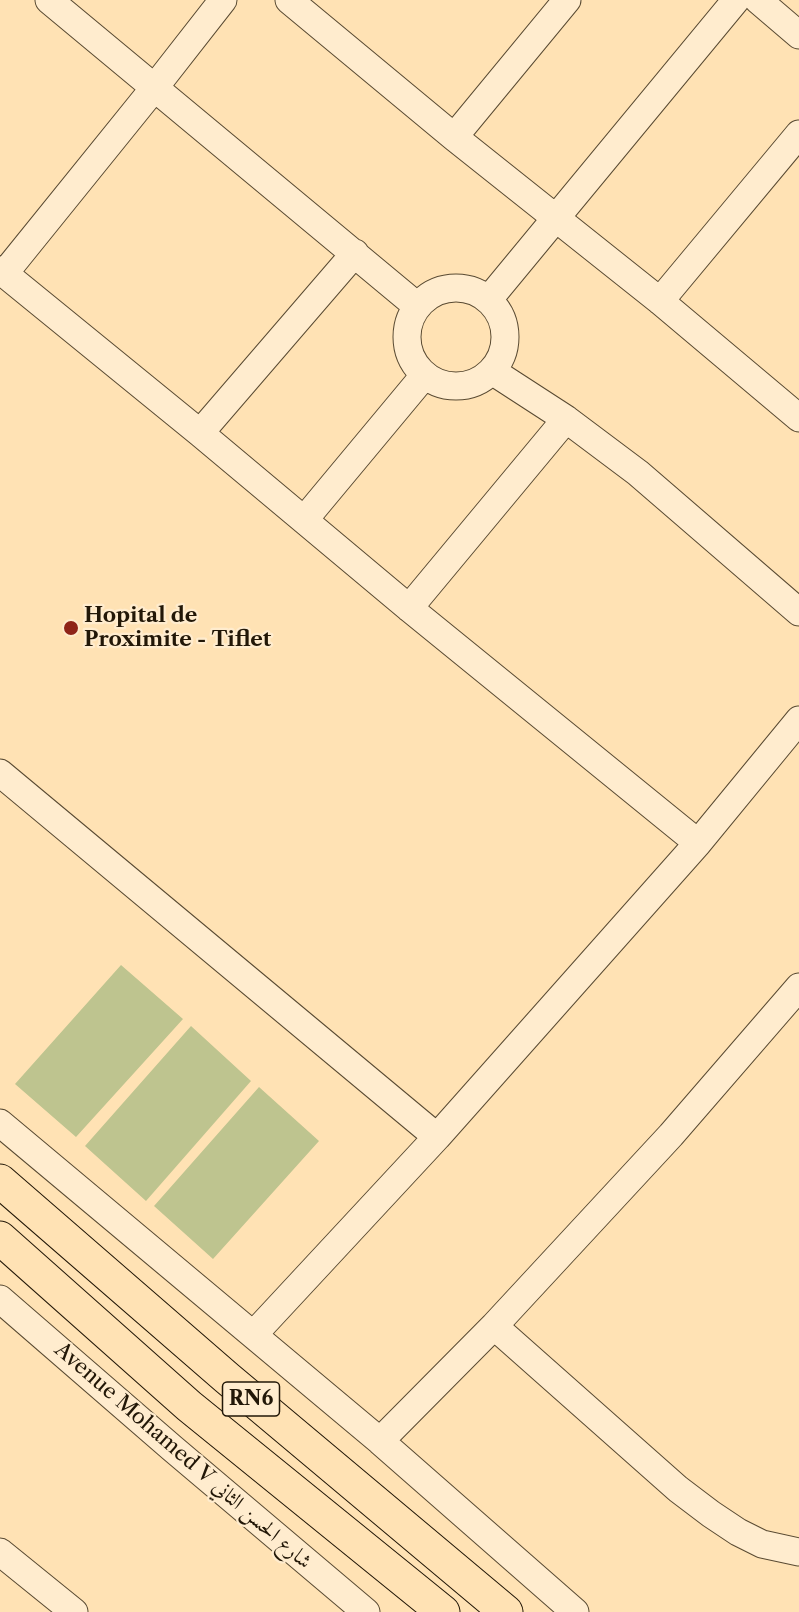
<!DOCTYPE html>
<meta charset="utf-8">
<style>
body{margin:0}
canvas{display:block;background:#ffe2b4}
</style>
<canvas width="799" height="1612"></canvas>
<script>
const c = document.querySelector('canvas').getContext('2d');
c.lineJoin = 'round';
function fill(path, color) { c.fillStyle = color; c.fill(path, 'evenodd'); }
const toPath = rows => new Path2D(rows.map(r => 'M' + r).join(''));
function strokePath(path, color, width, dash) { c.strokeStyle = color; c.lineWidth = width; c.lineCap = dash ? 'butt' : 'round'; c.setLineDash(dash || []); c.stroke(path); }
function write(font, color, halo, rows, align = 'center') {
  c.font = font + ' "Libre Caslon Text",Amiri,serif'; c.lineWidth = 4.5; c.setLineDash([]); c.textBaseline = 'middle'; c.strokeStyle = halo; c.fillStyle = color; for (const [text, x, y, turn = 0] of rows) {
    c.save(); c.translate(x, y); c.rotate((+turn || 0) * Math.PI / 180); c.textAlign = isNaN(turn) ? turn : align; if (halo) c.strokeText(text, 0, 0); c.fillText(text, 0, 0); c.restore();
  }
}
fill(toPath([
 [121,965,183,1019,76,1137,15,1084],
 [191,1026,251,1081,146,1201,85,1146],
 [259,1087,319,1141,213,1259,154,1206]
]), '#bec48f');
const street = toPath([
 [49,0,417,306],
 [289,0,454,137,660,301,799,418],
 [758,0,799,35],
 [454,137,567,0],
 [0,270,200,433,409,608,698,843],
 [4,274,155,87,223,0],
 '407 337a49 49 0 1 1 98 0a49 49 0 1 1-98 0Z',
 [489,299,736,0],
 [660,301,799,134],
 [492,371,566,419,638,473,799,612],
 [200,433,355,253],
 [304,520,423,377],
 [409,608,566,419],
 [0,773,437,1137],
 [0,1123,380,1441,575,1612],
 [0,1299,172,1448,366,1612],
 [494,1326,678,1489,711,1514,738,1532,762,1544,799,1552],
 [254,1334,437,1137,698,843,799,720],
 [380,1441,494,1326,671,1135,799,987],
 [0,1552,74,1612]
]);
const primary = toPath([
 [0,1181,227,1378,506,1612],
 [0,1238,189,1406,443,1612]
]);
strokePath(street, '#594a32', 29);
strokePath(primary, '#221707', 35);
strokePath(street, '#ffecce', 27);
strokePath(primary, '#ffe2b4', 33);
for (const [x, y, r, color] of [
 [71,628,8,"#8f2418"]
]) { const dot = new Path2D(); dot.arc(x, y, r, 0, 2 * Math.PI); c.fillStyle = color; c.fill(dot); strokePath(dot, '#ffecce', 2); }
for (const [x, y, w] of [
 [251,1399,57]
]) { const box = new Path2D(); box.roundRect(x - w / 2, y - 17, w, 34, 4.5); c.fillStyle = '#ffecce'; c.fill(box); strokePath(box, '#221707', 1.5); }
write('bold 20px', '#221707', null, [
 ["RN6",251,1399]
]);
write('bold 21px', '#221707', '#ffecce', [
 ["Hopital de",84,616],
 ["Proximite - Tiflet",84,640]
], 'left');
write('21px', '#221707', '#ffecce', [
 ["Avenue Mohamed V شارع الحسن الثاني",183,1456,41]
]);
</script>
